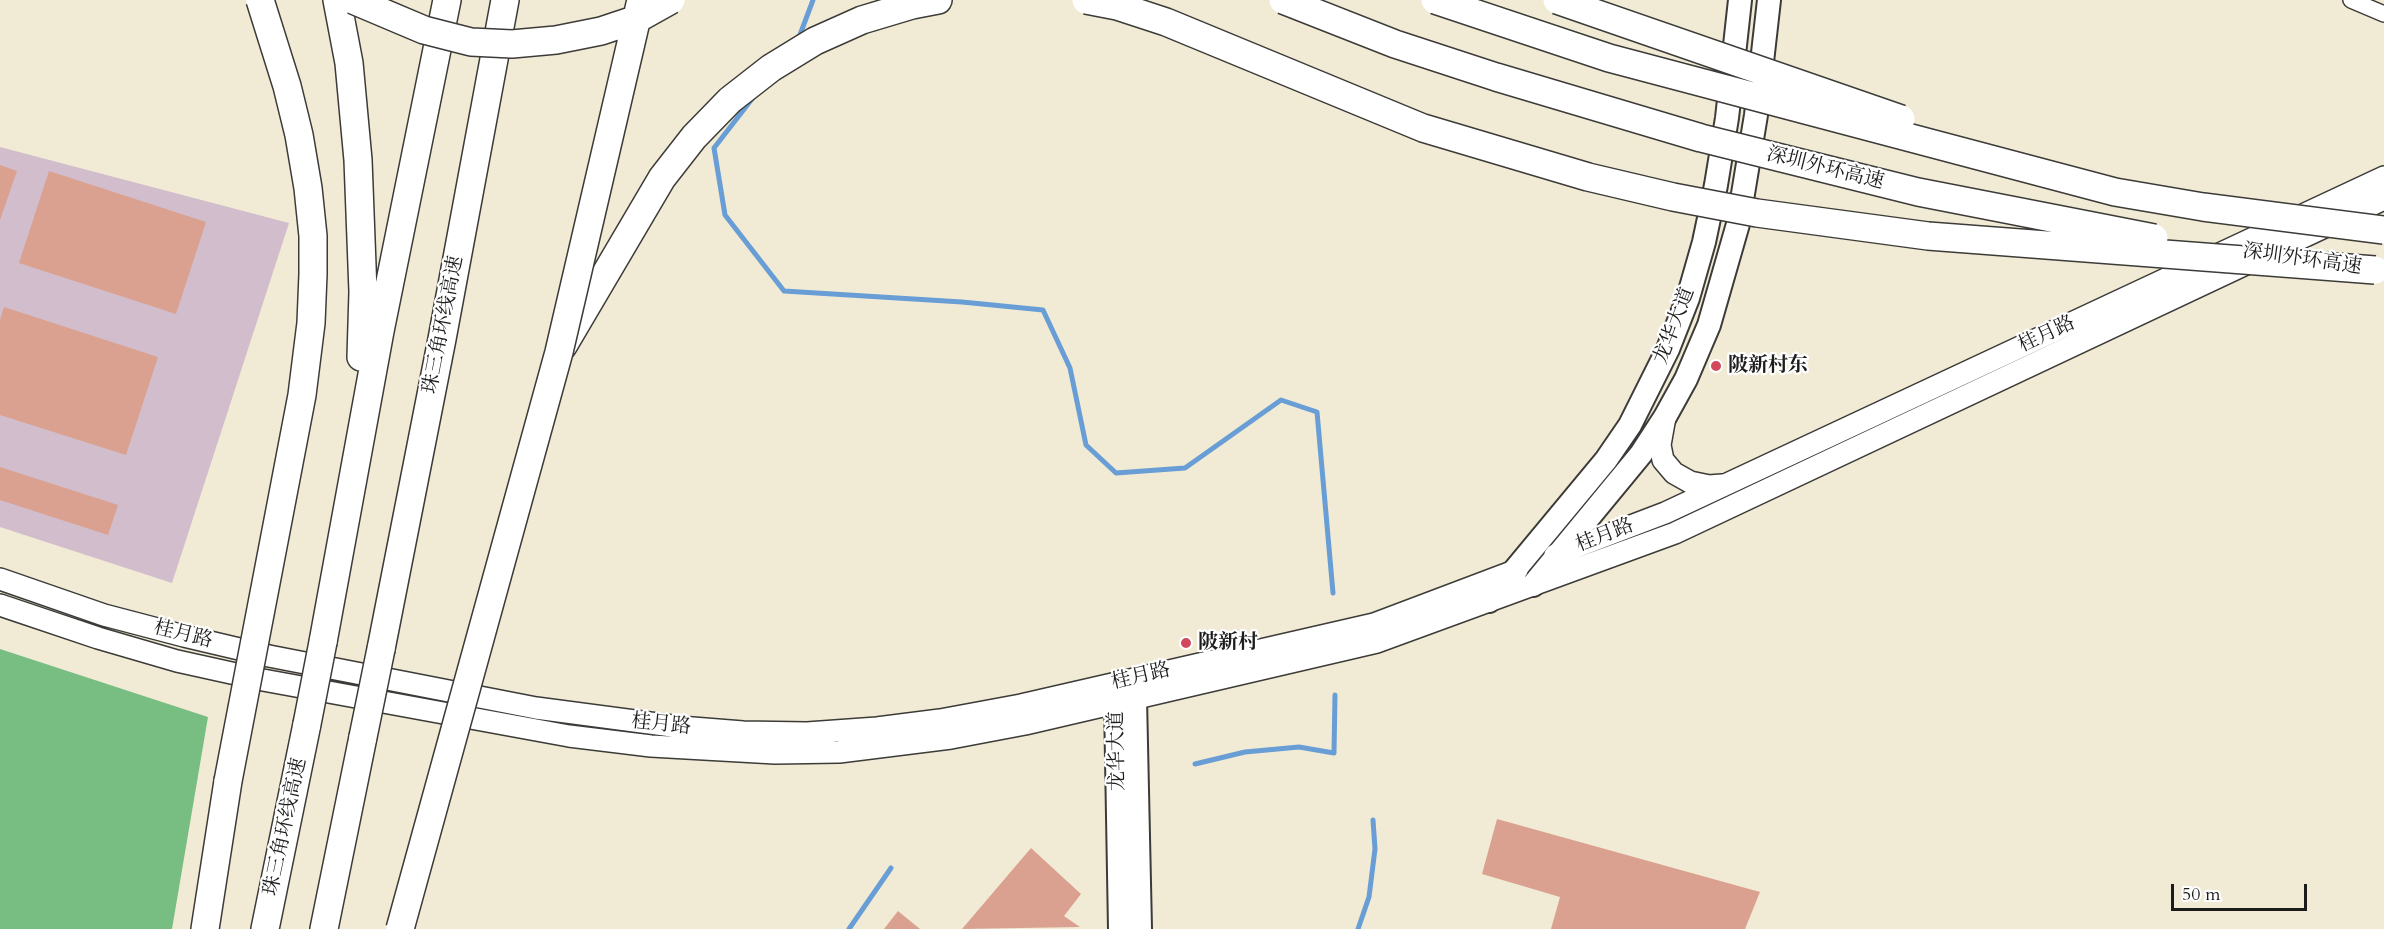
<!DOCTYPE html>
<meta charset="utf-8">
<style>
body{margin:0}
#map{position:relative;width:2384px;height:929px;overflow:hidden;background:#f1ebd5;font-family:Cardo,serif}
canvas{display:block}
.scale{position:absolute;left:2171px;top:884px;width:136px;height:27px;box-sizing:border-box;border:3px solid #1c1c1c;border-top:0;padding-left:8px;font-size:18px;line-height:21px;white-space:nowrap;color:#1c1c1c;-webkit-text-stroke:4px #fff;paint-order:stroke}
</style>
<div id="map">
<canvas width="2384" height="929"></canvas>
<div class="scale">50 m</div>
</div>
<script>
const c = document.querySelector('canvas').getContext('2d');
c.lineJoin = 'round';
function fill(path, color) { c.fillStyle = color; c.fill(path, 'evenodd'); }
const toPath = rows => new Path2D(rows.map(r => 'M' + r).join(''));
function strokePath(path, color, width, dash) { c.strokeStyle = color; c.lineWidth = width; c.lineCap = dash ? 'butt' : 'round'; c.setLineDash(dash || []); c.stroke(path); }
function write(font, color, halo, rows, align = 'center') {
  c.font = font + ' Cardo,"Noto Serif SC",serif'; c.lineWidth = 4.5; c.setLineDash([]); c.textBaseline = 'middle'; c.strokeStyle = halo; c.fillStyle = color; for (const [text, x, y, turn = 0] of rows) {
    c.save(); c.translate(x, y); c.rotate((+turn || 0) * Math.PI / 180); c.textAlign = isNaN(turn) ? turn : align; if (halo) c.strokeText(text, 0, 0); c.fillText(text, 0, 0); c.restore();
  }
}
fill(toPath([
 [0,147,289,223,172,583,0,527]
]), '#d1bdcb');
fill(toPath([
 [0,649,208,717,172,929,0,929]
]), '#78be83');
strokePath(toPath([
 [798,40,813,0],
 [752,99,714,148,725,215,784,291,962,302,1043,310,1070,368,1086,445,1116,473,1185,468,1281,400,1317,412,1333,593],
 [1195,764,1245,752,1299,747,1334,753,1335,695],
 [849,929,891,868],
 [1358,929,1369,897,1375,849,1373,820]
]), '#689ed5', 5);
fill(toPath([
 [0,165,17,171,0,220],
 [49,171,206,222,176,314,19,263],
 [4,307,158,357,126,455,0,415,0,320],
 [0,467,118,505,108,535,0,500],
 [1497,819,1760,892,1745,929,1551,929,1560,897,1482,874],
 [1031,848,1081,894,1064,916,1080,927,962,929],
 [898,911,920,929,884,929]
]), '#dba190');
const minor = toPath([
 [2351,0,2384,14]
]);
const secondary = toPath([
 [1665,417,1660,445,1663,460,1674,473,1690,482,1709,486,1722,485],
 [1555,555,1665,513,2384,177],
 [0,579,104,615,184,636,269,656,536,708,680,727,743,732,807,733,877,728,940,720,1021,705,1374,624,1517,570],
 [0,605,98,638,177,661,263,680,569,736,651,746,775,753,839,752,951,738,1025,724,1377,642,1675,533,2384,199]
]);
const primary = toPath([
 [1533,585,1641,454,1665,417,1686,379,1709,325,1738,224,1756,115,1769,0],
 [1489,601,1606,460,1630,425,1668,349,1688,298,1704,242,1716,185,1727,118,1740,0],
 [1124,681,1135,698,1140,929],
 [1120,929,1116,702,1124,681]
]);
const motorway = toPath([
 [337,0,349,63,358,160,363,292,361,357],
 [563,346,662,178,694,137,730,100,771,68,815,41,862,20,912,5,938,0],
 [323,642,380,331,447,0],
 [381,649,442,339,505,0],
 [205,929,228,781],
 [265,929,307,724],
 [324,929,363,737]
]);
strokePath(minor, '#3c3b38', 18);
strokePath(secondary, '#3c3b38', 24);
strokePath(primary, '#3c3b38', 26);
strokePath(motorway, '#3c3b38', 30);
strokePath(minor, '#fff', 15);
strokePath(secondary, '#fff', 21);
strokePath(primary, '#fff', 22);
strokePath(motorway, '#fff', 27);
const motorwayBridge = toPath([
 [353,0,424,30,471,42,512,44,556,40,601,31,637,19,671,0],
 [1086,0,1117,6,1166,22,1423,128,1588,177,1673,197,1757,213,1928,236,2375,270],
 [1283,0,1395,44,1496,77,1701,138,1918,192,2154,238],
 [1435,0,1609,58,2115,192,2203,207,2384,230],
 [1557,0,1901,119],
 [307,724,323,642],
 [363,737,381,649],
 [228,781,302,395,311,323,313,274,313,236,308,188,299,135,287,86,260,0],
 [400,929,559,352,641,0]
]);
strokePath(motorwayBridge, '#3c3b38', 30, []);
strokePath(motorwayBridge, '#fff', 27);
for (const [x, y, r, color] of [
 [1716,366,6,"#d1495b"],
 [1186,643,6,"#d1495b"]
]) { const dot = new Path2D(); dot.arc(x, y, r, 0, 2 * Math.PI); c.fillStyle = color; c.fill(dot); strokePath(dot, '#fff', 2); }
write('20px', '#1c1c1c', '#fff', [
 ["深圳外环高速",1825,169,14],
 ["深圳外环高速",2302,260,8],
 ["珠三角环线高速",444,325,-79],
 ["龙华大道",1675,326,-69],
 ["桂月路",2047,335,-25],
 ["桂月路",1605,536,-21],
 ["桂月路",183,635,14],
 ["桂月路",1141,677,-13],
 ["桂月路",661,725,6],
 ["龙华大道",1118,751,-91],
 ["珠三角环线高速",286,827,-78]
]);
write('bold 20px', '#1c1c1c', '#fff', [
 ["陂新村东",1728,366],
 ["陂新村",1198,643]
], 'left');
</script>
